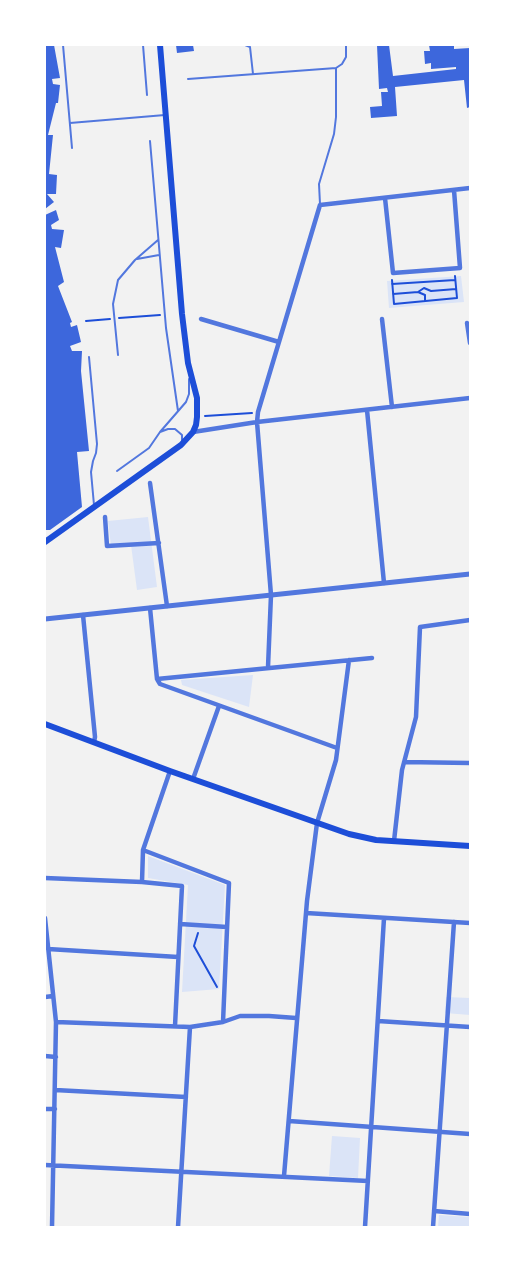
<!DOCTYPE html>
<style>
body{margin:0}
#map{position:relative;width:515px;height:1272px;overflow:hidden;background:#f2f2f2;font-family:Raleway,sans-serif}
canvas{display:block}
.frame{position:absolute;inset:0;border:46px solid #fff;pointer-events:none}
</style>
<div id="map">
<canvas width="515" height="1272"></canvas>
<div class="frame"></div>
</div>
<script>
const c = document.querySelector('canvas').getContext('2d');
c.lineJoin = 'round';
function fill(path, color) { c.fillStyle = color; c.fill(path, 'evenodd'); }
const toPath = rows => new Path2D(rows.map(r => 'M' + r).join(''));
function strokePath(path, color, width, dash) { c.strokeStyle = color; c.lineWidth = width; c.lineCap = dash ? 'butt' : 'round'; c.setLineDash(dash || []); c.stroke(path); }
fill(toPath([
 [461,276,464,302,389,308,387,281],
 [148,517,157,587,137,590,131,545,111,546,108,521],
 [253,675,249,707,182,685,181,680],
 [148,856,225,885,219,989,182,992,188,885,148,878],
 [446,997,470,998,470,1015,445,1013],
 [332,1136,360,1138,358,1178,329,1176],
 [439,1215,470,1217,470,1227,438,1227]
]), '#dbe4f7');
fill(toPath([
 [45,45,54,45,60,78,52,79,53,84,60,85,58,103,56,103,48,135,53,135,49,174,57,175,56,194,47,194,54,202,45,209],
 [176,45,193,45,194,51,177,53],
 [377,45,389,45,393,76,456,69,456,67,431,69,431,63,425,64,424,51,430,51,429,45,454,45,454,49,470,48,470,107,467,108,464,80,395,87,397,116,371,118,370,107,382,106,381,92,388,92,387,88,379,89],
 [56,210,59,220,51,225,52,229,64,230,61,248,55,247,64,282,58,286,72,322,70,323,71,327,77,325,81,342,70,346,72,351,82,351,81,371,89,451,77,452,82,507,50,530,45,530,45,215]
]), '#3d67dc');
strokePath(toPath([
 [392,280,394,304,457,298,455,276],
 [392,284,455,280],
 [418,292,425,295,425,300],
 [393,294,418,292,424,288,431,291,456,289],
 [119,318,160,315],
 [86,321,110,319],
 [205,416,252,413],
 [198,933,194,946,217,987]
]), '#1d4ed8', 2);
strokePath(toPath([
 [63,45,72,148],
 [143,45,147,95],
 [245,45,250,47,253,74],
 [188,79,336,68],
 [70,123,165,115],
 [150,141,166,328,178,411],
 [320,204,319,184,334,134,336,117,336,68,342,64,346,57,346,45],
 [137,259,159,255],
 [118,355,113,304,118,280,135,260,158,240],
 [89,357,97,444,96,453,93,461,91,472,94,505],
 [160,432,168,429,175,429,182,435,182,441],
 [117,471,149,448,160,432,186,402,189,394,189,379]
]), '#5277de', 2);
strokePath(toPath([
 [385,198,393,273,460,268,454,190],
 [201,319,279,342],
 [382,319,392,407],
 [467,323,470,343],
 [367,410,384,583],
 [193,432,257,422,470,398],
 [150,483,167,606],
 [105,517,107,546,159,543],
 [150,608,157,679,160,684,337,748],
 [83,615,95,737,94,742],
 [268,667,271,595,257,422,258,412,320,205,470,188],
 [157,679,372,658],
 [404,762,470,763],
 [193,779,219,706],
 [394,841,402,770,416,717,420,627,470,620],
 [143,850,229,883,223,1022],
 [45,878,142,882,182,886,175,1026],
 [142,882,143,850,170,771],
 [306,913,470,923],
 [45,918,56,1022,52,1227],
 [180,924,227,927],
 [48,949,178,957],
 [45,997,53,996],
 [378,1021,470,1027],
 [56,1022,190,1027,223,1022,240,1016,269,1016,296,1018],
 [45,1056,56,1057],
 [55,1090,186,1097],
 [45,1109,55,1109],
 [289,1121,470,1134],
 [45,1165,368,1181],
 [284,1176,307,901,317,823,336,760,349,660],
 [434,1211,470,1214],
 [178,1227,190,1027],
 [365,1227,384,918],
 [433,1227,454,922]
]), '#5277de', 4.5);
strokePath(toPath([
 [45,619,470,574]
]), '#5277de', 5);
strokePath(toPath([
 [45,542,181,445,193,432,196,425,197,417,197,398,188,363,182,314,160,45],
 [45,724,170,771,349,834,376,840,470,846]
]), '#1d4ed8', 6);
</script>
